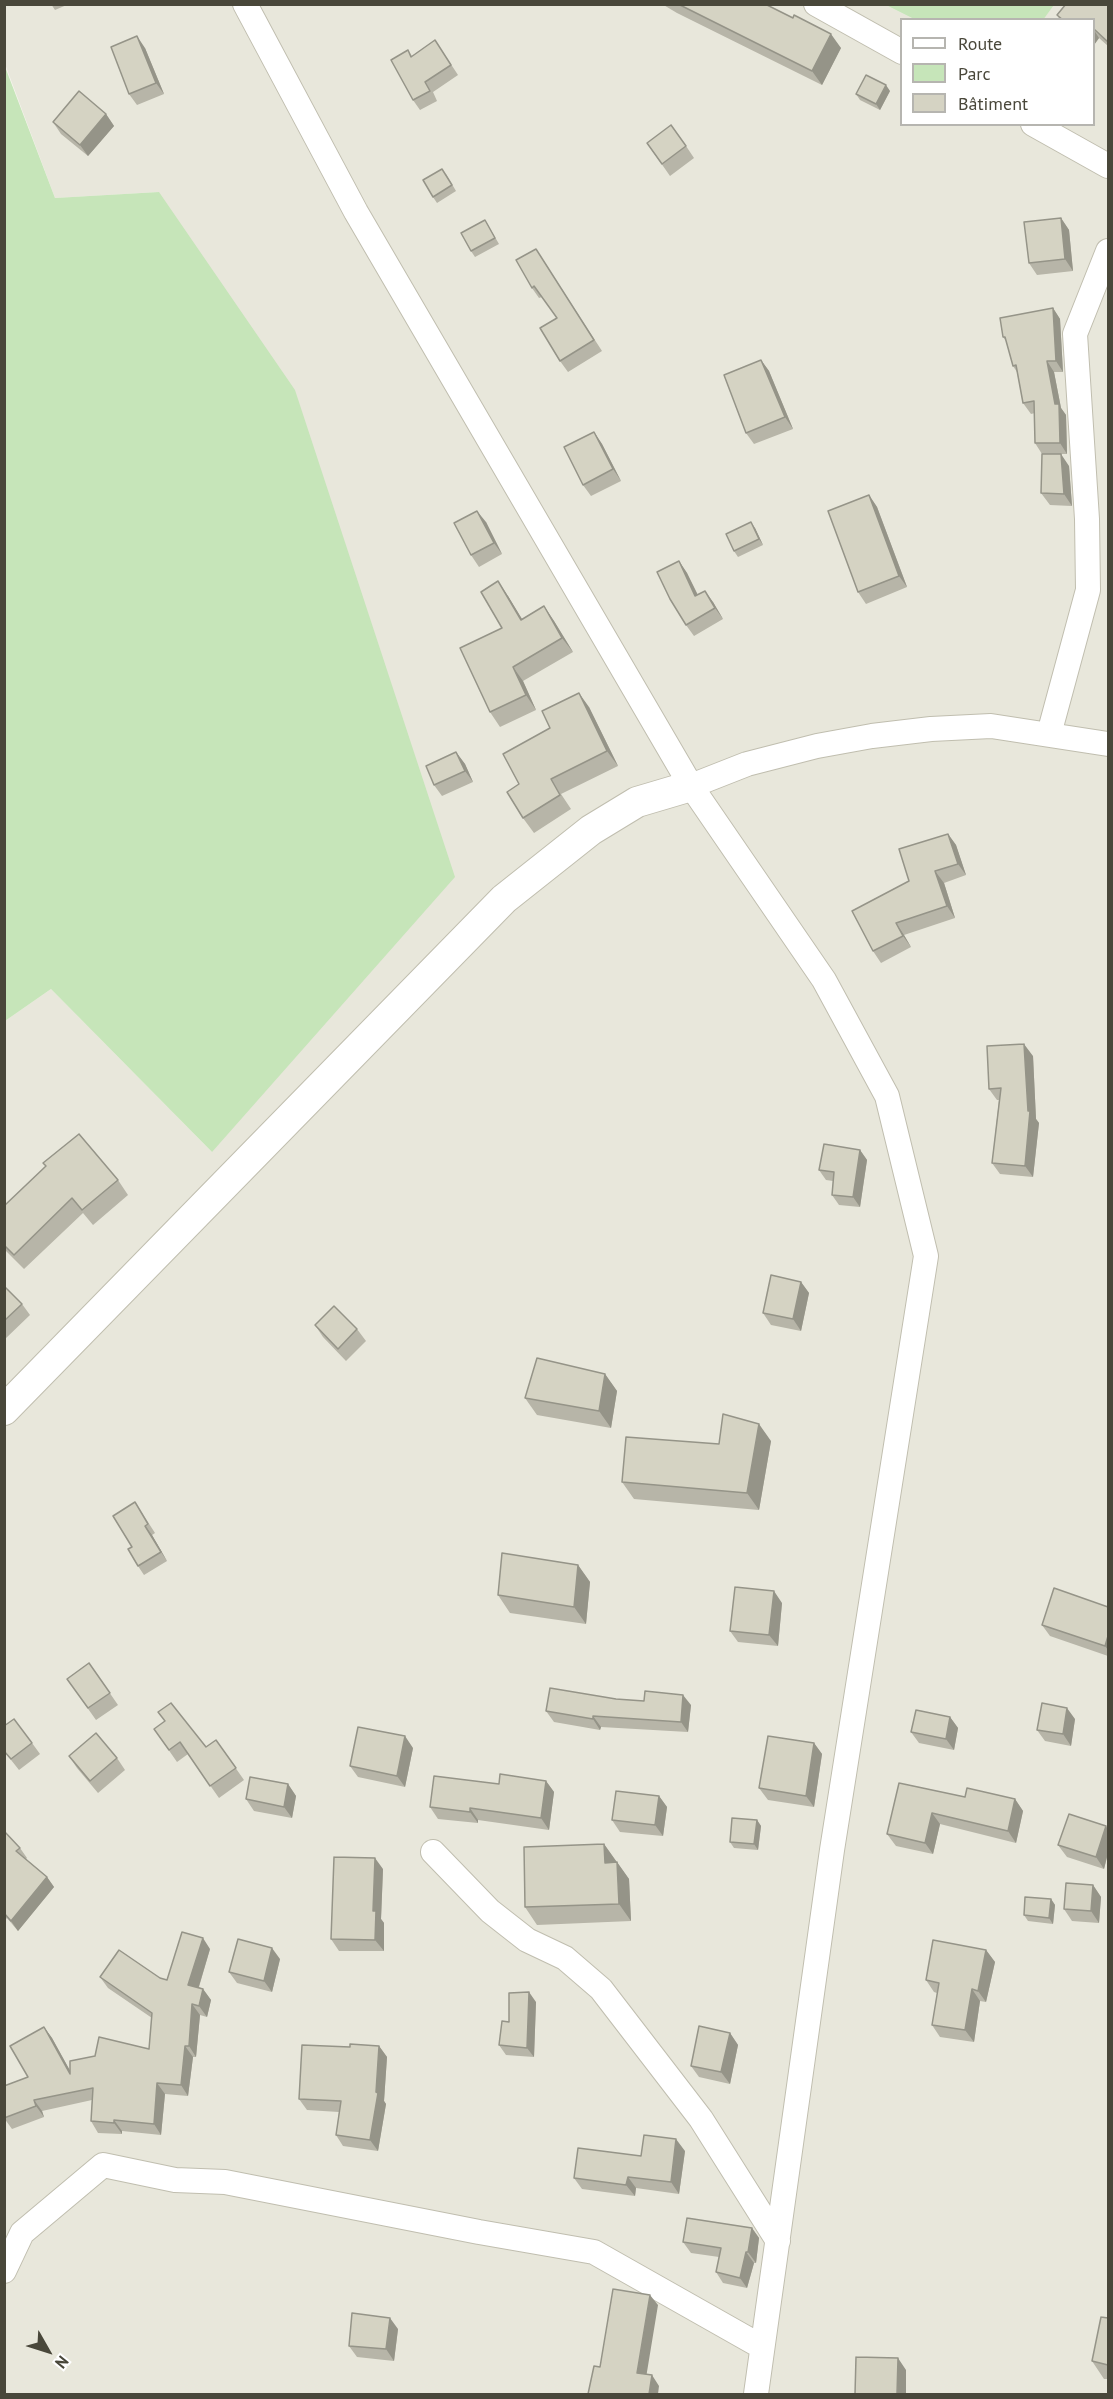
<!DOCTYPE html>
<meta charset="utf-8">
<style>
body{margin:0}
#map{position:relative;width:1113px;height:2399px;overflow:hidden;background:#f5f4ec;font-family:"PT Sans",sans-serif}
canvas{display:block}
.frame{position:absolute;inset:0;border:6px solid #49473a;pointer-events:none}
.legend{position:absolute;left:900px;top:18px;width:195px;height:108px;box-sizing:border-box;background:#fff;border:2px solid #b6b5b0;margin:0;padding:8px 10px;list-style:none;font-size:18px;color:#49473a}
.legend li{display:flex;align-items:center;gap:12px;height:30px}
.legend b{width:30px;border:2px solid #b6b5b0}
.north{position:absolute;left:18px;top:2321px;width:60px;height:60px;-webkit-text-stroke:4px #fff;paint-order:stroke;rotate:129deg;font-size:16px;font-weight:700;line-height:24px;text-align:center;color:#49473a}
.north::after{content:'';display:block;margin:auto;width:21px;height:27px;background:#49473a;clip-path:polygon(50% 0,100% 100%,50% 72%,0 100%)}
</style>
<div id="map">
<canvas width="1113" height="2399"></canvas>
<div class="frame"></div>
<ul class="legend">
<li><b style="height:8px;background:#fff"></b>Route</li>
<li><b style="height:16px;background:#c6e5b9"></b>Parc</li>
<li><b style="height:16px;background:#d5d3c3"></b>Bâtiment</li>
</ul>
<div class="north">N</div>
</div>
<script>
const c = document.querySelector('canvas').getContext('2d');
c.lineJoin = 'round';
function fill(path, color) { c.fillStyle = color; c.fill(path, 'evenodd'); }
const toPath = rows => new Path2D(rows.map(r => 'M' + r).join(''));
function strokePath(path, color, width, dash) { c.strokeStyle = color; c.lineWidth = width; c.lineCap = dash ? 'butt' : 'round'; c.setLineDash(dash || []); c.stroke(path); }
fill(toPath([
 [5,5,886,5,914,19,902,20,902,124,1094,124,1094,20,1043,19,1054,5,1108,5,1108,2394,5,2394,5,1021,51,989,212,1152,159,192,55,198,5,64]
]), '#e8e7db');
fill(toPath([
 [886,5,1054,5,1043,20,914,19],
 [4,64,55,198,159,192,295,390,455,877,212,1152,51,989,5,1021]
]), '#c6e5b9');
const minor = toPath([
 [245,4,356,212,691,786,824,980,887,1096,926,1256,832,1850,756,2394],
 [816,4,902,52],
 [1033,124,1108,166],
 [1049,734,1088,590,1087,519,1075,334,1108,251],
 [691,786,747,764,817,746,872,736,931,729,991,726,1108,744],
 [433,1852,490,1911,527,1940,565,1958,601,1989,701,2119,778,2241],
 [4,2271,22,2233,103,2165,175,2180,225,2182,479,2232,594,2252,762,2347]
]);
const tertiary = toPath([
 [4,1410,504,899,591,830,637,802,691,786]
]);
strokePath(minor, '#c0beaf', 26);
strokePath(tertiary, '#c0beaf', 32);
strokePath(minor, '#fff', 24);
strokePath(tertiary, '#fff', 30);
fill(toPath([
 [51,4,69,4,55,10],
 [662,4,765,4,841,48,822,85,677,13],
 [1108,4,1108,46,1099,38,1094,45,1094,20,1060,20,1057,15],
 [435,40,458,75,433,92,437,101,420,110,413,100,408,50,412,56],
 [145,48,164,94,137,105,129,94],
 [890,91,880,110,860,100,856,94],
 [106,114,114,126,88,156,61,134,53,122],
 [647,143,686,146,694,158,670,176],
 [446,174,456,191,437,203,433,197],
 [1061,218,1069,230,1073,271,1037,275,1029,263],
 [485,220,499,244,475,257,471,251],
 [543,260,602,351,568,372,560,361,557,318,542,297,539,298,532,288],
 [1053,308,1060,319,1063,372,1054,372,1061,408,1066,415,1067,454,1042,454,1035,443,1035,413,1031,414,1023,403,1017,372,1013,366,1006,341,1003,337],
 [761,360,769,371,793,429,754,444,746,433],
 [594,432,602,444,621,481,591,496,583,485],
 [1069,466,1072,506,1050,505,1041,493],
 [869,495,877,507,907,587,866,604,858,592],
 [486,522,502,554,479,567,471,555],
 [755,528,763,545,738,557,734,551],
 [679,561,687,573,698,595,713,602,723,619,694,636,686,625],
 [508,596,522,619,544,606,554,621,573,652,523,681,536,710,500,727,490,712],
 [589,707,618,766,561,794,571,809,534,833,523,818,519,784],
 [456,752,465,764,473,782,442,796,434,785],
 [948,834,956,845,966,875,944,883,955,918,904,935,911,947,881,963,873,951,909,881],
 [1033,1056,1036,1119,1039,1123,1033,1177,1000,1174,992,1163,999,1100,997,1100,989,1089],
 [860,1150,867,1160,860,1207,839,1205,832,1195,833,1181,826,1180,819,1170],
 [118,1180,128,1195,93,1225,83,1213,24,1269,4,1249,4,1206],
 [801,1282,809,1293,801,1331,771,1325,763,1313],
 [4,1286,22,1304,30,1315,4,1340],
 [315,1325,357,1329,366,1341,346,1361,323,1337],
 [605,1374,617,1391,611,1428,537,1415,525,1398],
 [771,1441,759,1510,634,1499,622,1482,719,1444],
 [135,1502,155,1533,152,1535,167,1561,144,1575,138,1566,132,1547],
 [578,1565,590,1582,586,1624,510,1613,498,1595],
 [782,1603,778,1646,738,1642,730,1631],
 [1108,1607,1108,1656,1050,1636,1042,1625],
 [89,1663,118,1705,96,1720,67,1679],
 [616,1699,644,1701,691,1705,688,1732,601,1727,600,1730,554,1722,546,1711],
 [950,1717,958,1728,954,1750,919,1743,911,1732],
 [1075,1719,1071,1746,1045,1741,1037,1730],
 [4,1726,32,1743,40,1754,19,1770,4,1751],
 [154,1729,206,1747,216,1740,244,1780,219,1798,188,1754,177,1762],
 [814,1743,822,1754,814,1807,768,1800,759,1788],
 [413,1748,405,1787,358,1777,350,1766],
 [69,1756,117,1758,125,1770,98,1793,77,1768],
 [546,1781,554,1792,549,1830,478,1820,478,1823,438,1819,430,1807,499,1784],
 [288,1784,296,1796,292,1818,254,1811,246,1799],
 [659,1796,667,1807,663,1836,620,1832,612,1820],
 [965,1797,1015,1799,1023,1811,1016,1843,940,1824,933,1854,896,1846,887,1834],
 [757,1820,761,1826,758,1850,734,1848,730,1842],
 [1106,1826,1108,1830,1108,1853,1104,1869,1067,1857,1058,1845],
 [4,1831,20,1848,27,1858,26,1859,47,1877,54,1887,18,1931,7,1918,4,1921],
 [604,1844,629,1879,631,1921,537,1925,525,1907],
 [383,1869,381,1919,384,1923,384,1951,339,1951,331,1939],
 [1093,1885,1101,1897,1099,1923,1072,1921,1064,1909],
 [1051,1899,1055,1905,1053,1924,1028,1921,1024,1915],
 [210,1949,199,1987,203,1989,211,2000,207,2017,200,2015,196,2057,193,2057,188,2096,165,2094,161,2135,122,2131,122,2134,98,2133,91,2121,92,2100,42,2111,44,2117,12,2129,4,2118,4,2086,28,2077,44,2027,52,2038,70,2071,149,2049,152,2018,108,1988,100,1977,160,1978,167,1980],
 [986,1950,995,1962,986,2002,980,2001,974,2042,940,2037,932,2025,937,1993,934,1992,926,1980],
 [280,1959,272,1992,237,1983,229,1972],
 [536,2002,534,2057,506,2055,499,2045,509,2022],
 [730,2033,738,2045,730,2084,699,2077,691,2066],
 [379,2046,387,2057,384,2101,386,2104,378,2151,343,2146,336,2135,339,2112,307,2110,299,2099,350,2047],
 [685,2151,679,2194,636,2188,635,2196,582,2189,574,2178,641,2156],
 [752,2228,759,2238,756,2263,754,2263,747,2288,723,2283,716,2272,719,2257,691,2253,683,2242],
 [1108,2318,1108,2379,1104,2379,1092,2361],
 [398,2329,394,2361,357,2357,349,2346]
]), '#b7b5a8');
fill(toPath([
 [1094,30,1099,38,1094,45],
 [831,34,841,48,822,85,812,71],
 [137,36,145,48,164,94,156,83],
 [886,85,890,91,880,110,876,104],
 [106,114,114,126,88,156,80,145],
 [1061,218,1069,230,1073,271,1065,259],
 [1053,308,1060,319,1063,372,1056,361],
 [761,360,769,371,793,429,785,417],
 [1047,361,1054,372,1061,408,1066,415,1067,454,1060,443,1055,404],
 [594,432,602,444,621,481,613,469],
 [1061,454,1069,466,1072,506,1064,494],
 [869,495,877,507,907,587,899,576],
 [477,511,486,522,502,554,494,543],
 [751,522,755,528,763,545,759,539],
 [679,561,687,573,704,608,695,596],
 [498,581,508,596,531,634,521,620],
 [705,591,713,602,723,619,715,608],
 [544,606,554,621,573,652,562,638],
 [513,667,523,681,536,710,526,695],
 [579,693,589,707,618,766,607,751],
 [456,752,465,764,473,782,465,771],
 [948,834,956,845,966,875,958,864],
 [935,871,944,883,955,918,947,906],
 [896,923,904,935,911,947,903,936],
 [1024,1044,1033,1056,1036,1119,1039,1123,1033,1177,1025,1166,1028,1111],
 [860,1150,867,1160,860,1207,853,1197],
 [801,1282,809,1293,801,1331,793,1319],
 [605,1374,617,1391,611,1428,599,1411],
 [759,1424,771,1441,759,1510,747,1493],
 [145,1526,152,1535,167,1561,161,1552],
 [578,1565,590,1582,586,1624,574,1607],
 [774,1591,782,1603,778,1646,769,1635],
 [1108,1636,1108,1650,1105,1646],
 [683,1695,691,1705,688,1732,681,1722],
 [1067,1708,1075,1719,1071,1746,1063,1734],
 [593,1716,601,1727,600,1730,593,1719],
 [950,1717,958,1728,954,1750,946,1739],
 [405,1736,413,1748,405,1787,397,1776],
 [814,1743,822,1754,814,1807,806,1796],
 [546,1781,554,1792,549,1830,541,1818],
 [288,1784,296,1796,292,1818,284,1807],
 [659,1796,667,1807,663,1836,655,1825],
 [1015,1799,1023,1811,1016,1843,1008,1831],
 [470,1808,478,1820,478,1823,470,1812],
 [932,1813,940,1824,933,1854,925,1843],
 [757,1820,761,1826,758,1850,754,1844],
 [1106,1826,1108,1830,1108,1853,1104,1869,1096,1857],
 [604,1844,616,1861,617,1880,605,1863],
 [375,1858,383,1869,381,1919,384,1923,384,1951,375,1940,373,1911],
 [617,1862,629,1879,631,1921,619,1904],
 [47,1877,54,1887,18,1931,11,1921],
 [1093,1885,1101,1897,1099,1923,1091,1911],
 [1051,1899,1055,1905,1053,1924,1049,1918],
 [203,1938,210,1949,196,1996,188,1985],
 [272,1948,280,1959,272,1992,264,1981],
 [986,1950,995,1962,986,2002,978,1991],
 [203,1989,211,2000,207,2017,199,2006],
 [972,1989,980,2001,974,2042,965,2030],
 [529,1992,536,2002,534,2057,527,2048],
 [192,2004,200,2015,196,2057,189,2046],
 [44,2027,52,2038,78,2085,70,2074],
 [730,2033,738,2045,730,2084,721,2072],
 [185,2046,193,2057,188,2096,181,2085],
 [379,2046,387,2057,384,2101,386,2104,378,2151,370,2140,376,2092],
 [157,2083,165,2094,161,2135,154,2124],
 [34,2100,42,2111,44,2117,36,2106],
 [114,2120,122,2131,122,2134,114,2123],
 [676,2139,685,2151,679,2194,671,2182],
 [628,2177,636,2188,635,2196,626,2185],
 [752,2228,759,2238,756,2263,748,2252],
 [746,2252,754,2263,747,2288,740,2278],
 [650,2295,658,2305,645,2384,637,2373],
 [390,2318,398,2329,394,2361,386,2349],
 [898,2358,906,2370,906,2394,897,2394],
 [652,2375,659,2386,658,2394,649,2394]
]), '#959488');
const building = toPath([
 [678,4,765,4,793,18,794,15,831,34,812,71,678,4],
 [1066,4,1108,4,1108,42,1094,29,1094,20,1063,20,1057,15,1066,4],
 [137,36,156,83,129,94,111,47,137,36],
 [435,40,451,65,425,82,430,91,413,100,391,60,408,50,411,57,435,40],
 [866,75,886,85,876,104,856,94,866,75],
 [79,91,106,114,80,145,53,122,79,91],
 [671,125,686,146,662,164,647,143,671,125],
 [442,169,452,185,433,197,423,180,442,169],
 [1061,218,1065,259,1029,263,1024,222,1061,218],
 [485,220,495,238,471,251,461,233,485,220],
 [536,249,594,340,560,361,540,328,557,318,534,286,532,288,516,260,536,249],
 [1053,308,1056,361,1047,361,1055,404,1059,404,1060,443,1035,443,1034,401,1023,403,1016,365,1013,366,1005,337,1003,337,1000,318,1053,308],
 [761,360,785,417,746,433,724,375,761,360],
 [594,432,613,469,583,485,564,447,594,432],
 [1042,454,1061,454,1064,494,1041,493,1042,454],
 [869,495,899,576,858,592,828,511,869,495],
 [477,511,494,543,471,555,454,523,477,511],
 [751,522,759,539,734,551,726,534,751,522],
 [679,561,695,596,705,591,715,608,686,625,670,599,657,572,679,561],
 [498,581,521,620,544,606,562,638,513,667,526,695,490,712,460,648,502,628,481,592,498,581],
 [579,693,607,751,551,779,560,795,523,818,507,792,519,784,503,754,550,728,542,711,579,693],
 [456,752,465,771,434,785,426,766,456,752],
 [948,834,958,864,935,871,947,906,896,923,903,936,873,951,852,911,909,881,899,849,948,834],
 [1024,1044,1028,1111,1030,1111,1025,1166,992,1163,1001,1088,989,1089,987,1046,1024,1044],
 [79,1134,118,1180,82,1210,72,1198,14,1255,4,1245,4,1206,46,1166,43,1163,79,1134],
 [824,1144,860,1150,853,1197,832,1195,834,1172,819,1170,824,1144],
 [771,1275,801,1282,793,1319,763,1313,771,1275],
 [4,1286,22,1304,4,1321,4,1286],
 [334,1306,357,1329,338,1349,315,1325,334,1306],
 [537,1358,605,1374,599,1411,525,1398,537,1358],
 [723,1414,759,1424,747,1493,622,1482,626,1437,719,1444,723,1414],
 [135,1502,148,1524,145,1526,161,1552,138,1566,128,1549,132,1547,113,1516,135,1502],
 [502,1553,578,1565,574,1607,498,1595,502,1553],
 [735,1587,774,1591,769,1635,730,1631,735,1587],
 [1054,1588,1108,1607,1108,1636,1105,1646,1042,1625,1054,1588],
 [89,1663,110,1693,88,1708,67,1679,89,1663],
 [550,1688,616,1699,644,1701,645,1691,683,1695,681,1722,593,1716,593,1719,546,1711,550,1688],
 [171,1703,206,1747,216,1740,236,1768,210,1786,180,1742,169,1750,154,1729,165,1721,158,1712,171,1703],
 [1042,1703,1067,1708,1063,1734,1037,1730,1042,1703],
 [916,1710,950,1717,946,1739,911,1732,916,1710],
 [14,1719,32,1743,11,1759,4,1751,4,1726,14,1719],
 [358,1727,405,1736,397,1776,350,1766,358,1727],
 [96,1733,117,1758,90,1781,69,1756,96,1733],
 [768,1736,814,1743,806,1796,759,1788,768,1736],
 [500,1774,546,1781,541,1818,470,1808,470,1812,430,1807,434,1776,499,1784,500,1774],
 [250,1777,288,1784,284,1807,246,1799,250,1777],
 [899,1783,965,1797,967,1788,1015,1799,1008,1831,932,1813,925,1843,887,1834,899,1783],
 [616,1791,659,1796,655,1825,612,1820,616,1791],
 [1069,1814,1106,1826,1096,1857,1058,1845,1069,1814],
 [732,1818,757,1820,754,1844,730,1842,732,1818],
 [4,1831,20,1848,16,1851,47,1877,11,1921,4,1913,4,1831],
 [604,1844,605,1863,617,1862,619,1904,525,1907,524,1847,604,1844],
 [334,1857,375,1858,373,1911,376,1911,375,1940,331,1939,334,1857],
 [1066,1883,1093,1885,1091,1911,1064,1909,1066,1883],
 [1025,1897,1051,1899,1049,1918,1024,1915,1025,1897],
 [182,1932,203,1938,188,1985,203,1989,199,2006,192,2004,189,2046,185,2046,181,2085,157,2083,154,2124,114,2120,114,2123,91,2121,93,2088,34,2100,36,2106,4,2118,4,2086,28,2077,10,2046,44,2027,70,2074,70,2061,95,2056,99,2037,149,2049,152,2013,100,1977,119,1950,160,1978,167,1980,182,1932],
 [238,1939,272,1948,264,1981,229,1972,238,1939],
 [933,1940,986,1950,978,1991,972,1989,965,2030,932,2025,939,1983,926,1980,933,1940],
 [529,1992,527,2048,499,2045,502,2021,509,2022,509,1993,529,1992],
 [699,2026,730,2033,721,2072,691,2066,699,2026],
 [350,2044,379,2046,376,2092,378,2093,370,2140,336,2135,341,2101,299,2099,302,2045,350,2047,350,2044],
 [644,2135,676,2139,671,2182,628,2177,626,2185,574,2178,578,2148,641,2156,644,2135],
 [687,2218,752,2228,748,2252,746,2252,740,2278,716,2272,721,2248,683,2242,687,2218],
 [613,2289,650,2295,637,2373,652,2375,649,2394,588,2394,594,2366,600,2367,613,2289],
 [352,2313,390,2318,386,2349,349,2346,352,2313],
 [1101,2317,1108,2318,1108,2365,1092,2361,1101,2317],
 [856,2357,898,2358,897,2394,855,2394,856,2357]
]);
fill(building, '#d5d3c3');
strokePath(building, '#959488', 1.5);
</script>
